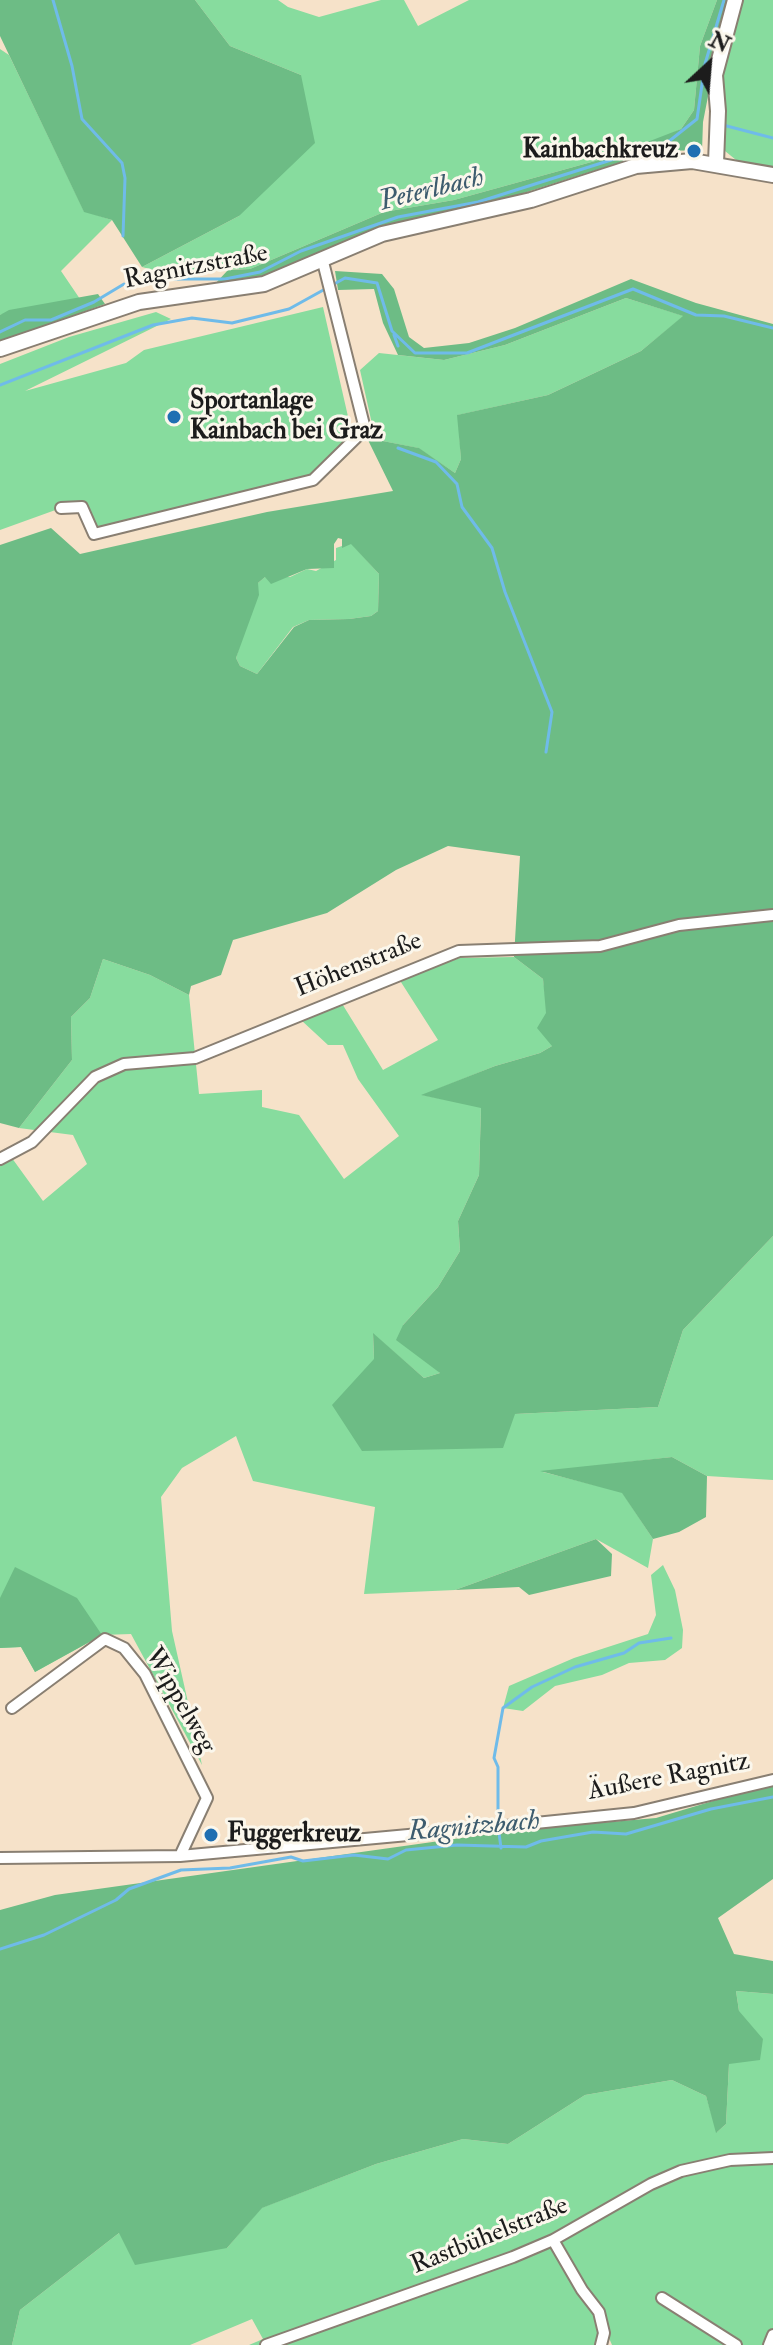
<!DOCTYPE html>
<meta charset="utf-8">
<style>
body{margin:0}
#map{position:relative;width:773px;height:2345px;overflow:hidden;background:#f6e2c9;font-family:"IM FELL Double Pica",serif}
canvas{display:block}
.north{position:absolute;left:669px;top:24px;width:80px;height:80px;-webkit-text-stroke:6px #fbf7ec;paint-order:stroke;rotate:26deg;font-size:22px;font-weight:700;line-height:32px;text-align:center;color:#1c1c1c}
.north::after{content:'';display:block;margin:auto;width:28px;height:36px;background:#1c1c1c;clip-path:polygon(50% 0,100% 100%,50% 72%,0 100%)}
</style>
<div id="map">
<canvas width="773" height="2345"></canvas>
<div class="north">N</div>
</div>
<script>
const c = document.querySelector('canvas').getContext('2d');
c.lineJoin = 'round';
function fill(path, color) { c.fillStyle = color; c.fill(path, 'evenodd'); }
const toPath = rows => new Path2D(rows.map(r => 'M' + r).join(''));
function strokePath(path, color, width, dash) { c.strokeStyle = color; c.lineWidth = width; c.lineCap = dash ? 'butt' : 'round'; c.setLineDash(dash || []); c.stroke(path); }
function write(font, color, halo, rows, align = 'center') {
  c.font = font + ' "IM FELL Double Pica",serif'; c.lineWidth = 6; c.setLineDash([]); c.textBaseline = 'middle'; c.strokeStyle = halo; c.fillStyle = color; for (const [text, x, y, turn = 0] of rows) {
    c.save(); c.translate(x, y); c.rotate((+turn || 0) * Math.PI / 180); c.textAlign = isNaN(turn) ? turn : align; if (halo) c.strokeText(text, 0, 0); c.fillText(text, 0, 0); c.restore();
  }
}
fill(toPath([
 [195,0,278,0,288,7,319,17,381,0,404,0,418,26,469,0,717,0,700,46,694,110,681,129,666,136,606,158,454,200,384,212,250,269,157,271,142,267,239,216,301,75,230,46],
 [733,0,773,0,773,171,741,164,725,151,718,45],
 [0,49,9,55,84,211,112,220,61,271,80,299,0,315],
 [626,298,684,316,641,351,548,395,458,415,461,459,455,473,418,448,367,438,364,427,372,424,360,370,379,353,444,360,505,345],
 [323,307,352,434,320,473,94,534,81,507,61,508,0,530,0,364,69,337,156,312,171,319,25,391,126,363,144,350],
 [351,543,379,574,378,611,371,616,349,619,309,620,293,627,257,674,240,666,236,658,258,583,266,576,290,577,307,569,316,571,336,560,336,548],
 [514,957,543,979,552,1046,540,1053,495,1066,423,1095,481,1107,479,1175,458,1221,460,1251,438,1287,403,1325,440,1373,424,1378,373,1334,374,1359,515,1414,658,1407,683,1330,773,1236,773,1480,707,1476,672,1457,543,1472,622,1492,653,1539,648,1568,596,1539,455,1590,364,1594,375,1507,253,1481,236,1436,182,1468,161,1497,172,1631,202,1765,131,1634,102,1635,35,1672,21,1647,0,1648,0,1158,9,1154,43,1201,87,1164,73,1135,19,1128,72,1060,71,1017,90,998,103,959,150,975,189,995,199,1094,262,1090,262,1107,299,1115,344,1179,399,1136,358,1079,343,1045,328,1045,301,1020,341,1002,383,1070,438,1040,399,979,460,958],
 [663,1565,675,1590,683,1630,682,1648,665,1660,629,1663,602,1675,555,1686,523,1711,503,1708,509,1686,574,1658,648,1634,656,1615,651,1575],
 [736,1991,773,1994,773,2345,612,2345,609,2338,607,2345,249,2345,263,2339,252,2319,190,2345,12,2345,20,2310,119,2233,227,2248,261,2208,376,2164,463,2139,508,2144,585,2095,672,2080,706,2096,717,2132,726,2124,729,2064,739,2011],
 [553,2234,559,2244,411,2299,409,2292]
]), '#87dc9e');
fill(toPath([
 [0,0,195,0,230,46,301,75,315,143,239,216,142,267,112,220,84,212,0,36],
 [717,0,733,0,718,45,703,122,702,151,659,150,505,199,388,225,266,275,214,285,228,270,250,269,384,212,454,200,606,158,681,129,694,110,700,46],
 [335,271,382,274,394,289,409,337,424,348,469,343,515,328,631,279,696,303,773,324,773,1236,683,1330,658,1407,515,1414,503,1448,362,1451,332,1405,374,1359,373,1333,424,1378,440,1373,396,1340,403,1325,438,1287,460,1251,458,1221,479,1175,481,1108,421,1095,495,1066,540,1053,552,1046,537,1028,546,1013,543,979,514,957,520,856,448,846,396,870,327,913,233,940,221,975,191,986,189,995,150,975,103,959,90,998,71,1017,72,1060,19,1128,0,1123,0,545,51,528,80,554,267,512,393,491,367,438,419,448,455,473,461,459,457,415,548,395,641,351,683,316,626,298,505,345,444,360,398,355,383,323,374,289,338,290],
 [338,538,342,539,342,548,351,544,379,574,378,611,371,616,349,619,309,620,294,627,257,674,240,666,236,658,259,595,258,583,265,577,271,584,307,569,334,568,334,544],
 [98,294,105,304,0,342,0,315,9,310],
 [672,1457,707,1476,706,1517,679,1532,653,1539,622,1493,540,1471],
 [596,1539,612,1554,611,1576,529,1595,519,1587,455,1590],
 [15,1567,77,1598,102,1635,35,1672,21,1647,0,1648,0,1598],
 [773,1783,773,1879,718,1918,734,1954,773,1961,773,1994,736,1991,739,2011,763,2039,760,2060,729,2064,726,2124,716,2133,706,2096,672,2080,585,2095,508,2144,463,2139,376,2164,262,2208,227,2248,135,2265,119,2233,20,2310,12,2345,0,2345,0,1910,55,1895,518,1830,656,1818]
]), '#6dbc85');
strokePath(toPath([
 [53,0,72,66,82,119,122,163,125,178,123,236],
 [723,125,773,138],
 [144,279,225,279,260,272,301,251,398,217,478,202,668,142,697,119,705,64,724,0],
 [0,332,25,320,51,320,94,302,124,284],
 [394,335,398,346],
 [0,385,153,325,192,318,232,323,289,309,345,278,377,283,392,331,415,353,467,353,633,289,696,315,724,316,773,328],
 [398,448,436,462,457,484,462,507,492,548,505,592,552,712,546,752],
 [498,1820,498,1767,494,1758,503,1708,532,1687,575,1667,624,1653,639,1643,671,1638],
 [499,1833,501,1848],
 [0,1949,44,1935,116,1900,129,1889,181,1870,230,1868,291,1857,303,1861,354,1855,388,1859,406,1850,457,1845,526,1847,541,1841,593,1832,626,1834,711,1809,773,1797]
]), '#6fbbe9', 3);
const minor = toPath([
 [61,508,82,507,94,534,313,480,365,429,322,258],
 [0,1159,32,1142,95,1077,124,1064,195,1058,459,951,600,946,679,925,773,915],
 [12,1708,105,1639,124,1648,145,1674,207,1798,180,1856],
 [0,1858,180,1856,506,1826,634,1813,773,1780],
 [553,2240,582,2290,599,2312,604,2333,601,2345],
 [662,2298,736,2345],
 [266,2345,513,2257,553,2240,651,2184,681,2171,730,2160,773,2158],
 [769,2345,773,2335]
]);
const tertiary = toPath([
 [716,163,718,111,715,75,735,0]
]);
const secondary = toPath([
 [0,349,139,302,264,284,382,234,531,200,636,166,692,161,773,175]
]);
strokePath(minor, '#897f72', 14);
strokePath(tertiary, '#897f72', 18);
strokePath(secondary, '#897f72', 18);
strokePath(minor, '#fff', 10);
strokePath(tertiary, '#fff', 14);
strokePath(secondary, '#fff', 14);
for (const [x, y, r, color] of [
 [694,151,8,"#1f6fb2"],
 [174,417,8,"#1f6fb2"],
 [211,1835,8,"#1f6fb2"]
]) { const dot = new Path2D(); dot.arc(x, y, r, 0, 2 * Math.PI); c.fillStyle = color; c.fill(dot); strokePath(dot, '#fbf7ec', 3); }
write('bold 26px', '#1c1c1c', '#fbf7ec', [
 ["Kainbachkreuz",678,151,"right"],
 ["Sportanlage",190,402],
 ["Kainbach bei Graz",190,432],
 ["Fuggerkreuz",227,1835]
], 'left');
write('26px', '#1c1c1c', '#fbf7ec', [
 ["Ragnitzstraße",196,268,-11],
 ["Höhenstraße",359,966,-22],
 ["Wippelweg",179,1701,60],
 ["Äußere Ragnitz",669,1778,-11],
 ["Rastbühelstraße",490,2237,-22]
]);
write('italic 28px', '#3d5c6e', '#fbf7ec', [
 ["Peterlbach",432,191,-14],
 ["Ragnitzbach",474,1828,-5]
]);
</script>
